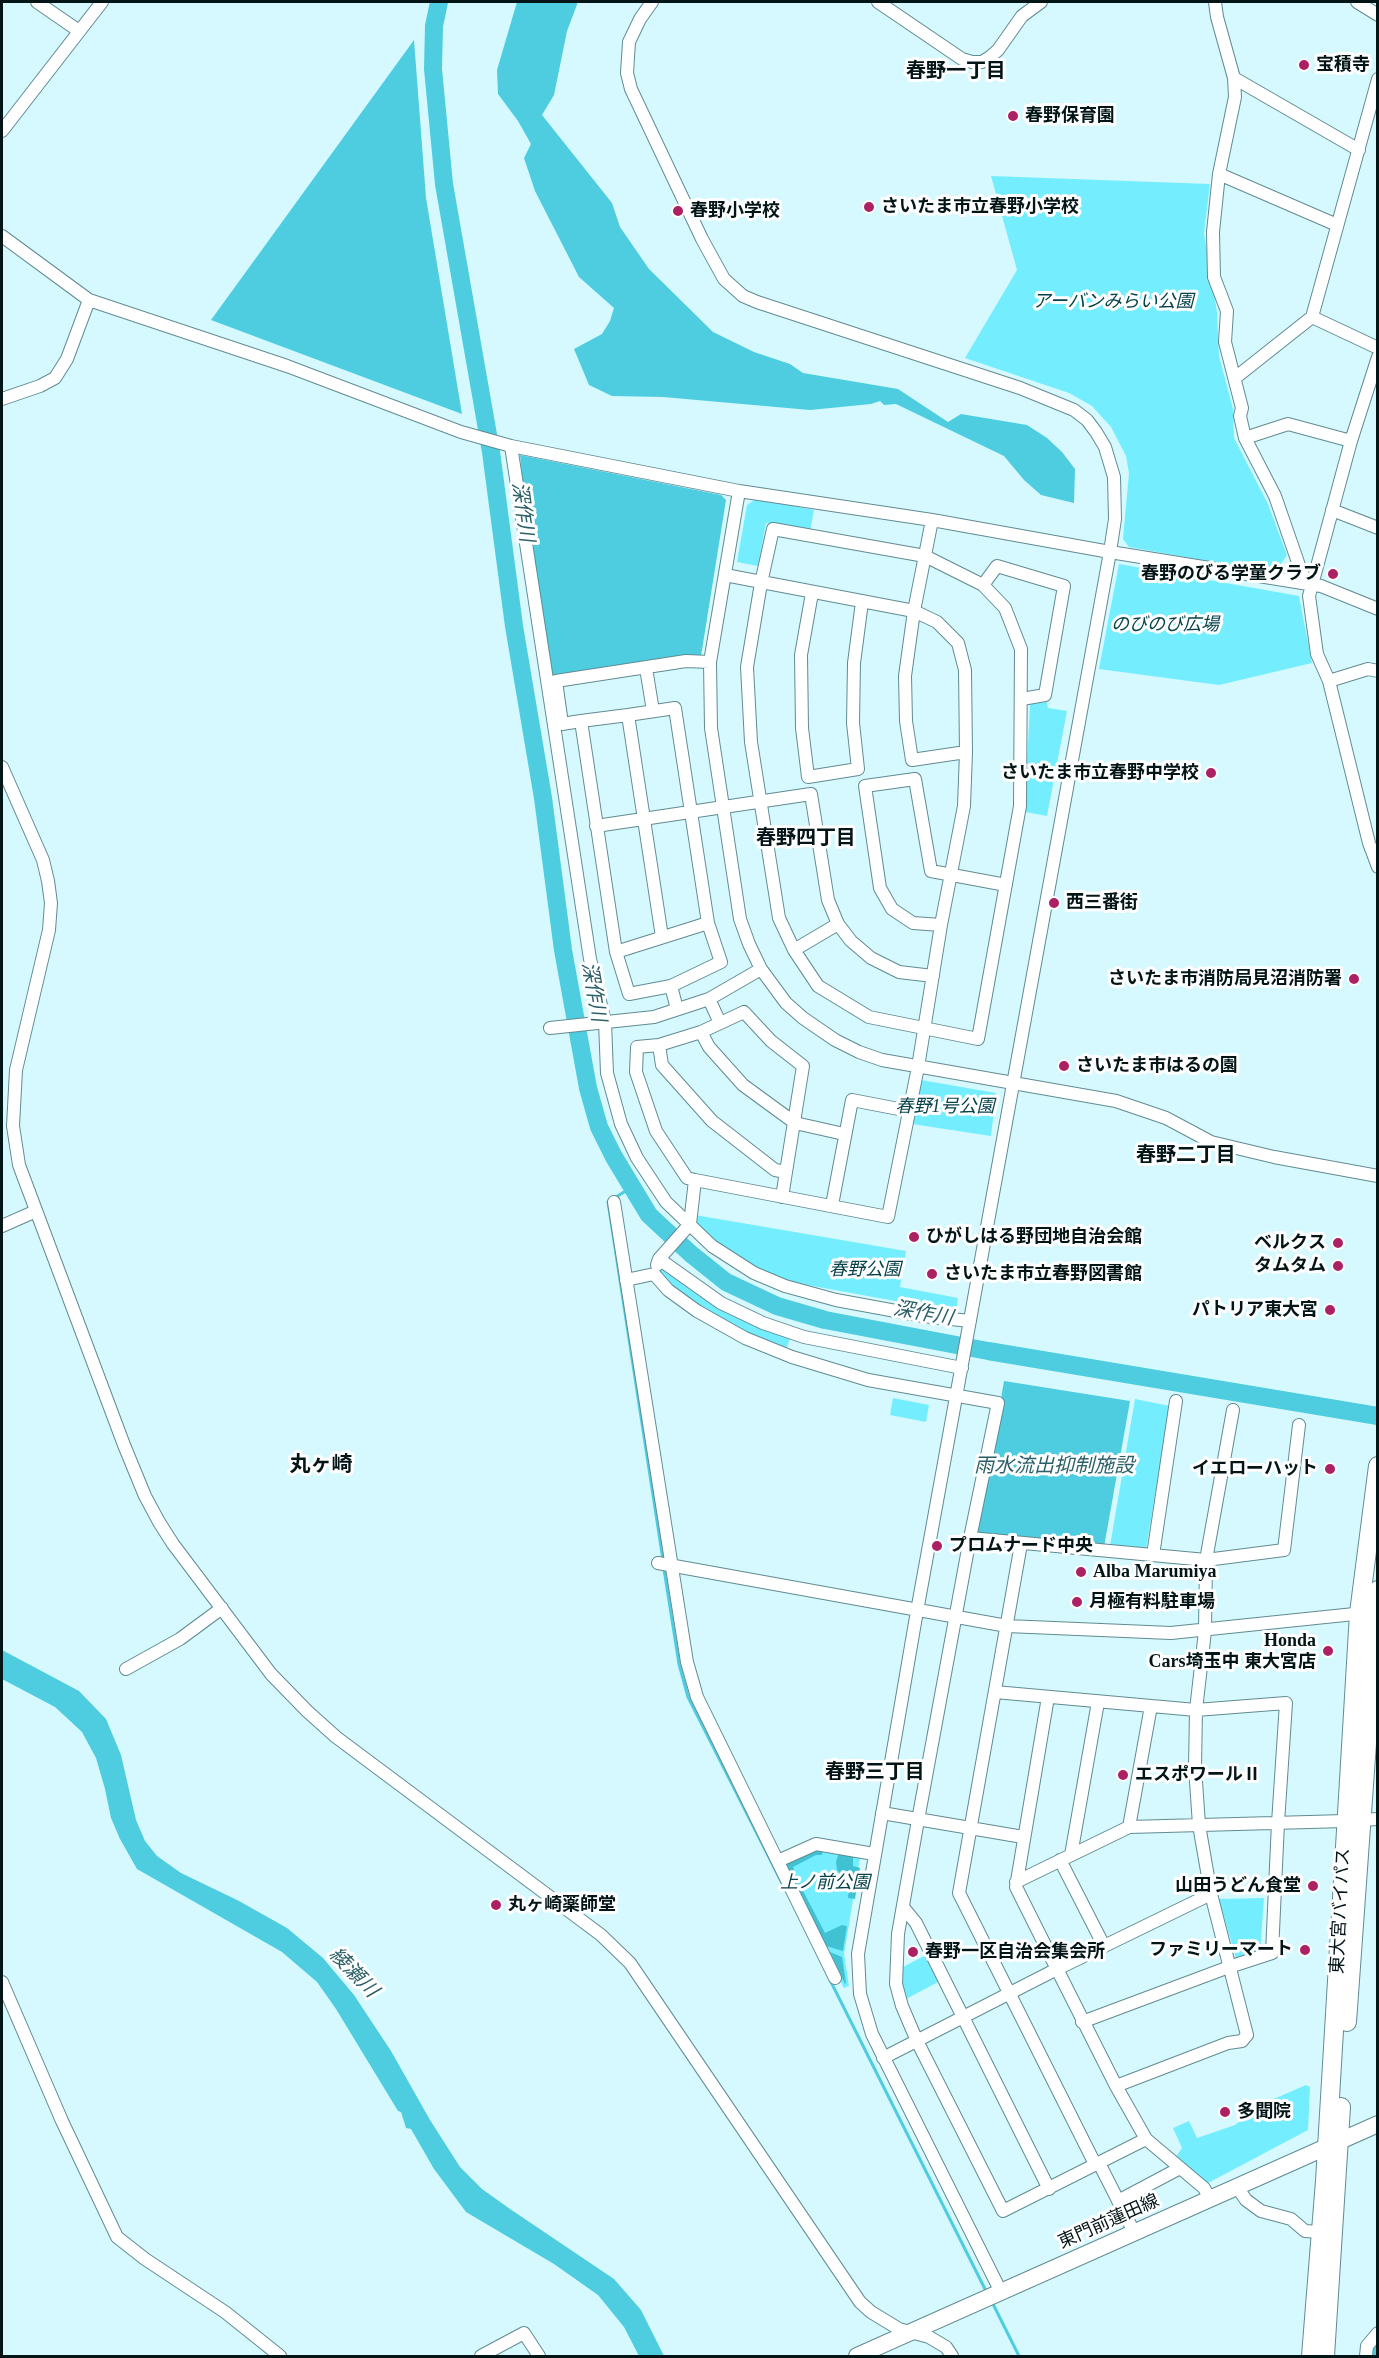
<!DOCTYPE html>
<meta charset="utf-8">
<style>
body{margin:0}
#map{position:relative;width:1379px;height:2358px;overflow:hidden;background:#d5f9fe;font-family:"Times New Roman",serif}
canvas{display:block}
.frame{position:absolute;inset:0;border:3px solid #041517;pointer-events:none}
</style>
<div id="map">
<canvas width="1379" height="2358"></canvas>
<div class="frame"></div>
</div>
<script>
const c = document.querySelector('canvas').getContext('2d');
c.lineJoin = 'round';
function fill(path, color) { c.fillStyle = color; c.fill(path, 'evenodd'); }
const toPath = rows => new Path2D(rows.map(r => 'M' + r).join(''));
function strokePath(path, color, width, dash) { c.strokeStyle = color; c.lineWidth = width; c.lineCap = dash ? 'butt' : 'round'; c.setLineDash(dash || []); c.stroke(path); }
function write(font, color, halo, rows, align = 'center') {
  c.font = font + ' "Times New Roman","Noto Sans JP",serif'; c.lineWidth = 6; c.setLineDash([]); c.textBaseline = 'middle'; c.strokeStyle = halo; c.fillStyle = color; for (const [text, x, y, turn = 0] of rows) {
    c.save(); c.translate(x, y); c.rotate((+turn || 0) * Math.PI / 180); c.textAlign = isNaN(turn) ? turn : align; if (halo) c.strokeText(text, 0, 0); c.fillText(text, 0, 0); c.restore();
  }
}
fill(toPath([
 [991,176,1210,184,1204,233,1217,312,1219,356,1233,409,1234,438,1268,504,1287,555,1275,573,1129,547,1123,539,1129,473,1126,456,1111,427,1092,406,1069,393,965,358,1017,270],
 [756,499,814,510,810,531,766,523,758,566,737,562,747,505],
 [1119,564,1299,596,1312,663,1219,685,1099,669],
 [1047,702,1048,708,1067,711,1047,816,1025,812,1030,704],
 [921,1080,996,1093,991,1136,912,1124],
 [695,1215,906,1251,900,1287,958,1298,956,1312,785,1281,742,1260,716,1242,694,1222],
 [661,1265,790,1338,787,1348,750,1334,695,1305,659,1274],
 [893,1398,929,1405,926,1422,890,1415],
 [1135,1399,1170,1406,1146,1549,1110,1546],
 [815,1849,860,1858,844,1954,849,1986,844,1988,784,1869,786,1864],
 [1264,1898,1260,1954,1237,1962,1219,1899],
 [926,1955,940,1981,906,1999,902,1984,901,1968],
 [1306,2085,1310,2087,1308,2130,1208,2183,1175,2158,1182,2148,1173,2128,1189,2121,1197,2138,1235,2125,1262,2104]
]), '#74eeff');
fill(toPath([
 [814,1847,823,1849,822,1855,816,1855,793,1867,797,1878,793,1879,785,1862],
 [839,1852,853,1855,853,1866,860,1868,855,1899,848,1898,849,1883,837,1870,836,1862],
 [799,1883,825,1933,842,1925,847,1926,843,1951,826,1946,794,1885],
 [830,1952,842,1957,846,1983,845,1984]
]), '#40c2d3');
fill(toPath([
 [517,2,578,2,567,31,554,95,542,115,612,203,620,227,649,269,713,332,754,352,790,364,803,373,898,389,948,422,961,414,1027,425,1047,438,1062,452,1075,469,1074,503,1041,495,1024,480,1004,456,896,404,884,405,880,401,871,404,810,410,663,397,612,396,589,385,574,349,602,334,610,321,614,308,579,277,535,191,524,158,531,144,518,121,498,94,497,70],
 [414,40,426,198,462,414,211,320],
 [520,455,721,495,726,500,701,656,553,678,525,503],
 [1004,1381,1130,1401,1104,1547,978,1533],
 [2,1650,79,1691,106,1719,121,1755,136,1820,145,1841,157,1856,181,1873,239,1901,287,1928,323,1958,354,1995,391,2051,430,2120,460,2167,482,2189,510,2209,614,2279,641,2310,664,2356,639,2356,624,2327,598,2295,554,2264,466,2212,434,2169,411,2129,406,2128,401,2112,398,2111,336,2009,317,1982,282,1952,137,1869,120,1839,111,1818,105,1789,96,1758,82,1732,55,1707,2,1679]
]), '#4dcddf');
strokePath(toPath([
 [632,1187,608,1202,663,1560],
 [664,1569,679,1664,688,1697,786,1891],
 [830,1980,987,2293],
 [992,2302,1019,2356]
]), '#4dcddf', 3);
strokePath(toPath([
 [1374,2356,1378,2348]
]), '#4dcddf', 10);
strokePath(toPath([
 [439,2,434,26,433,69,444,184,491,452,514,626,543,798,563,950,588,1088,599,1127,614,1157,649,1215,691,1254,726,1282,777,1306,825,1320,988,1351,1378,1416]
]), '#4dcddf', 18);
const minor = toPath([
 [37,2,79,31],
 [652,2,640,19,629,42,627,73,631,89,702,239,724,279,743,296,757,302,1020,388,1074,410,1087,420,1096,432,1105,447,1114,477,1115,519,1110,552,917,1611,858,1954,860,1994,872,2034,1001,2292],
 [878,2,962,59,972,62,982,62,990,57,998,50,1022,16,1041,2],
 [1215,2,1217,17,1234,78,1235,97,1219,174,1213,232,1214,277,1227,311,1225,342,1242,408,1240,416,1245,438,1275,496,1302,574,1312,586],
 [1357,2,1378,15],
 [1234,78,1359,150],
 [2,131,102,2],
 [1219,174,1337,225],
 [2,236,89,300,287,366,461,432,511,446,739,491,932,520,1110,552,1321,586,1378,609],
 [1312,317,1378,348],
 [1378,357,1351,441,1309,596,1317,654,1329,681,1369,843,1378,867],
 [1235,378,1312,317,1378,79],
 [2,399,40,386,55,378,67,359,89,300],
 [1245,438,1288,424,1351,441],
 [511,446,590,959,605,1022,607,1073,621,1124,637,1158,666,1202,712,1246,754,1273,785,1286,836,1300,923,1316,970,1321],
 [739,491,710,662,711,728,740,919,749,944,761,969,786,1003,803,1018,835,1040,859,1052,882,1060,1116,1101,1166,1118,1211,1142,1274,1157,1378,1176],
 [1332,510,1378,528],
 [932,520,914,611,905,676,906,721,912,760,966,752],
 [773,529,925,556,983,585,1005,608,1021,649,1020,806,978,1039,869,1017,818,986,794,950,779,918,751,742,747,667,761,583,773,529],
 [725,575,914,611,937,622,958,643,965,670,966,752,964,806,941,925,918,1067,888,1217,695,1180,687,1178,656,1131,636,1072,637,1047,659,1045,701,1032,744,1012,771,1041,803,1066,782,1197],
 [983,585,997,566,1064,586,1045,695,1022,699],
 [812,593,801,655,802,728,808,777,858,769,853,723,854,663,862,602],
 [646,668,653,711],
 [1329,681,1368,669,1378,671],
 [628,715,662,937],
 [581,721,616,952,629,994,671,986,721,962,708,923,675,708,628,715,581,721,562,724,556,681,686,661,710,662],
 [2,767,43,860,48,881,51,903,49,930,16,1070,13,1126,19,1165,124,1445,145,1496,159,1522,173,1544,271,1674,307,1711,336,1737,601,1935,630,1963,860,2302,871,2312,899,2329,929,2337,946,2347,952,2356],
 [596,826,811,794,828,900,838,924,851,941,871,958,899,972,933,976],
 [941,925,913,923,892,909,880,888,865,786,915,779,931,871,1006,885],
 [794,950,838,924],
 [616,952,708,923],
 [671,986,677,1009],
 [709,999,720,1023],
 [550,1028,654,1017,709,999,761,969],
 [701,1032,709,1047,743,1085,795,1123,844,1134],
 [659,1045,662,1065,712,1121,775,1170,786,1172],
 [614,1202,687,1662,697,1697,835,1978],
 [832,1205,852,1100,909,1111],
 [690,1224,695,1180],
 [2,1226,36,1211],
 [659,1259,721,1303,763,1323,804,1337,962,1368],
 [657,1265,659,1259,690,1224],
 [654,1274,668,1290,697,1311,745,1338,792,1357,868,1380,998,1403,970,1538,918,1820,898,1934,896,1984,902,2006,917,2041,1003,2211,1146,2139],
 [626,1280,654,1274],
 [970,1538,1206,1560,1284,1550,1299,1425],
 [1021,1544,959,1893,1095,2164],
 [1153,1555,1176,1401],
 [658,1563,1007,1626,1171,1633,1364,1613],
 [126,1669,180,1639,222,1608],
 [995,1692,1196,1710,1286,1703,1278,1823,1272,1953,1229,1967,1082,2022],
 [1048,1697,1016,1887,1057,1969,1211,1894],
 [882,1813,1023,1837],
 [1360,1820,1378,1819],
 [1129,1827,1151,1706],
 [1071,1855,1098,1702],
 [1060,1860,1104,1946],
 [778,1861,816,1844,874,1854],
 [1016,1882,1129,1827,1345,1821],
 [903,1907,916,1923,1049,2189],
 [2,1982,62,2121,117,2237,145,2259,225,2312,280,2356],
 [883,2058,1057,1969,1116,2086,1146,2139,1204,2188,1210,2199],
 [1116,2086,1228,2043,1242,2041,1247,2035,1211,1894,1199,1825,1195,1767,1196,1710,1205,1631,1206,1560,1233,1410],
 [1099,2163,1134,2232],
 [1237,2187,1246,2200,1261,2211,1291,2219,1305,2231,1320,2232],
 [1118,2201,1180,2168],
 [481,2356,524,2333,539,2356],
 [1366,2356,1367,2346,1378,2333]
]);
const major = toPath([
 [857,2356,1378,2124]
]);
const highway = toPath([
 [1347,2022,1378,1590],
 [1311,2356,1325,2181,1359,1613,1378,1466],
 [1325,2356,1341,2107]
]);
strokePath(minor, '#618b92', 14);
strokePath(major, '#618b92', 18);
strokePath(highway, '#618b92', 20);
strokePath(minor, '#fff', 12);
strokePath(major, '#fff', 16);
strokePath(highway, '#fff', 18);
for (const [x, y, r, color] of [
 [1304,65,6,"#ac2163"],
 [1013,116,6,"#ac2163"],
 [869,207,6,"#ac2163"],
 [678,211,6,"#ac2163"],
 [1333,574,6,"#ac2163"],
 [1211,773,6,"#ac2163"],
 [1054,903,6,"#ac2163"],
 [1354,979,6,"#ac2163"],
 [1064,1066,6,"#ac2163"],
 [914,1237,6,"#ac2163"],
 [1338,1243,6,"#ac2163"],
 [1338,1266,6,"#ac2163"],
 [932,1274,6,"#ac2163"],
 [1330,1310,6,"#ac2163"],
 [1330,1469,6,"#ac2163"],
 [937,1546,6,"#ac2163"],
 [1081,1572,6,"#ac2163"],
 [1077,1602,6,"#ac2163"],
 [1328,1651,6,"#ac2163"],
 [1123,1775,6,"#ac2163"],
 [1313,1886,6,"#ac2163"],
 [496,1905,6,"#ac2163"],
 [1305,1950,6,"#ac2163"],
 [913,1952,6,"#ac2163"],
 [1225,2112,6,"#ac2163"]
]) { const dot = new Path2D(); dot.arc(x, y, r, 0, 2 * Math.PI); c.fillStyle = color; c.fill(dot); strokePath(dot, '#fefefe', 2); }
write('bold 18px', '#041517', '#fefefe', [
 ["宝積寺",1316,65],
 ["春野保育園",1025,116],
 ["さいたま市立春野小学校",881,207],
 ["春野小学校",690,211],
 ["春野のびる学童クラブ",1321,574,"right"],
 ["さいたま市立春野中学校",1199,773,"right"],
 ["西三番街",1066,903],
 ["さいたま市消防局見沼消防署",1342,979,"right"],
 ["さいたま市はるの園",1076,1066],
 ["ひがしはる野団地自治会館",926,1237],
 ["ベルクス",1326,1243,"right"],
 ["タムタム",1326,1266,"right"],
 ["さいたま市立春野図書館",944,1274],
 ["パトリア東大宮",1318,1310,"right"],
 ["イエローハット",1318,1469,"right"],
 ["プロムナード中央",949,1546],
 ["Alba Marumiya",1093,1572],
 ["月極有料駐車場",1089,1602],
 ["Honda",1316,1641,"right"],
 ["Cars埼玉中 東大宮店",1316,1662,"right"],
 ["エスポワールⅡ",1135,1775],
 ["山田うどん食堂",1301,1886,"right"],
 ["丸ヶ崎薬師堂",508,1905],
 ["ファミリーマート",1293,1950,"right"],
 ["春野一区自治会集会所",925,1952],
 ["多聞院",1237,2112]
], 'left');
write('italic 18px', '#06424a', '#fefefe', [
 ["アーバンみらい公園",1113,302],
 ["のびのび広場",1165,625],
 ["春野1号公園",945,1107],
 ["春野公園",865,1270],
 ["上ノ前公園",825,1883]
]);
write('18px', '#041517', '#fefefe', [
 ["東大宮バイパス",1341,1911,-87],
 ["東門前蓮田線",1109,2222,-24]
]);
write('bold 20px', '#041517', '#fefefe', [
 ["春野一丁目",956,72],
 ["春野四丁目",806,839],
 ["春野二丁目",1186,1156],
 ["春野三丁目",875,1773]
]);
write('italic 20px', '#2c6068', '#fefefe', [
 ["深作川",522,512,82],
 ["深作川",593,992,80],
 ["深作川",923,1314,10],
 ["雨水流出抑制施設",1054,1467],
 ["綾瀬川",353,1973,46]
]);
write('bold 21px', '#041517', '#fefefe', [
 ["丸ヶ崎",321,1466]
]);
</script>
